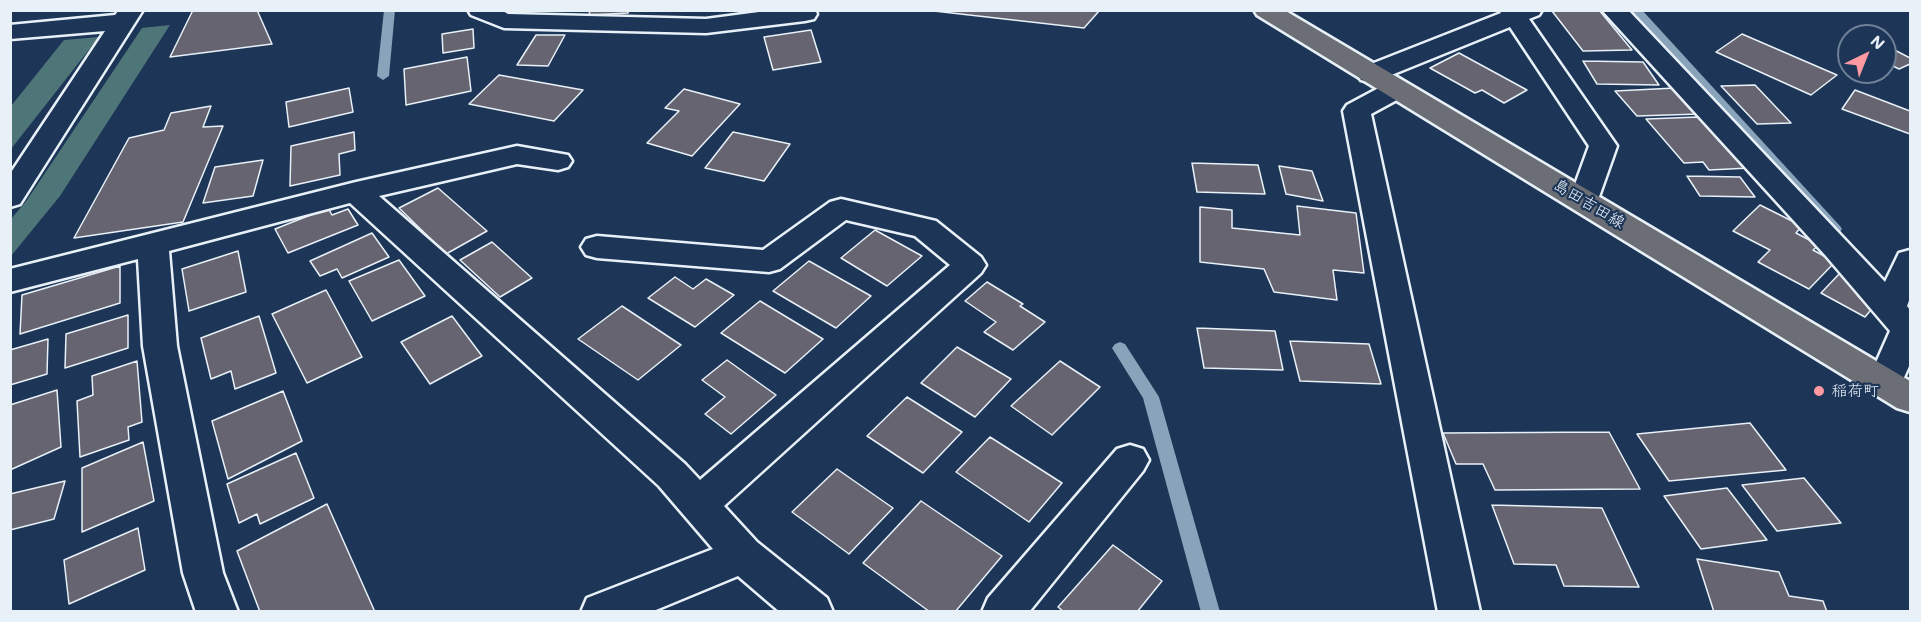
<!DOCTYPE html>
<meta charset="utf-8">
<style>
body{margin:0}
#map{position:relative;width:1921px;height:622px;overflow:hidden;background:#1d3557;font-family:Mali,sans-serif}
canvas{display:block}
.frame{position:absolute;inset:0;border:12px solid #e8f1f8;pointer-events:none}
.north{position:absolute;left:1837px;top:24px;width:60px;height:60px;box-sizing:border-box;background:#1d3557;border:2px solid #6e8097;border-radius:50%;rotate:43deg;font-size:16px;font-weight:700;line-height:24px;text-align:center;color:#e8f1f8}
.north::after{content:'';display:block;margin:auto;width:21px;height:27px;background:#ff9aa2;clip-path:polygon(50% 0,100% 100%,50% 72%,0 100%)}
</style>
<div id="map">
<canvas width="1921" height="622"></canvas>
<div class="frame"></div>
<div class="north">N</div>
</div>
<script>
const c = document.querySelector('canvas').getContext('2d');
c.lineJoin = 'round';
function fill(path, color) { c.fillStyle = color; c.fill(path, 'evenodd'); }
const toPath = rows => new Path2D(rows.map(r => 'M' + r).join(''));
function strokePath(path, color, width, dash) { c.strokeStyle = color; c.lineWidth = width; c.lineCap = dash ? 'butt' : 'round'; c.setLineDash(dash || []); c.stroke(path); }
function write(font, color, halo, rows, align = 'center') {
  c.font = font + ' Mali,"Klee One",sans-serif'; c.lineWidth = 4.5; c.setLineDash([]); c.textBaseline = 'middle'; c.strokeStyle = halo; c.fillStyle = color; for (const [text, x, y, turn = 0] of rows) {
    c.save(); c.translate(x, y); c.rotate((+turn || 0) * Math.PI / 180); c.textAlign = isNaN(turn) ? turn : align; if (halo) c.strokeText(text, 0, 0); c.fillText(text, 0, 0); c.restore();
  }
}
fill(toPath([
 [170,25,60,196,11,256,11,219,27,200,142,28],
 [99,37,11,149,11,106,64,40]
]), '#4e7578');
fill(toPath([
 [384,10,395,10,389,76,383,80,377,76,384,10],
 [1631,10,1642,10,1840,226,1842,229,1840,232,1830,232,1631,10],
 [1120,342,1125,344,1159,397,1220,612,1201,612,1143,398,1112,348,1115,344,1120,342]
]), '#88a3ba');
const building = toPath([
 [193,10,257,10,272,44,170,57,193,10],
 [590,10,629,10,628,13,589,15,590,10],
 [925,10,1100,10,1084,28,925,10],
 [1599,10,1632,50,1583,51,1552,11,1599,10],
 [473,29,474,48,443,53,442,34,473,29],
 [811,30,821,62,773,70,764,37,811,30],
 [1742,34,1837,75,1811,95,1716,52,1742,34],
 [536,35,565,35,548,66,517,65,536,35],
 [1885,45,1910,58,1910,64,1899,69,1885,62,1885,45],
 [1459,53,1527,90,1504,103,1482,90,1475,93,1430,68,1459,53],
 [467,57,471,91,406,105,404,69,467,57],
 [1583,61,1643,62,1659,85,1597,84,1583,61],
 [499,75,583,90,554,121,469,104,499,75],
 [1755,85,1791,123,1757,124,1721,86,1755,85],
 [349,88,353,112,289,127,286,102,349,88],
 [1675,88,1699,114,1637,116,1615,91,1675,88],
 [684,89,740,104,692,156,647,143,679,111,665,108,684,89],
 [1855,90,1910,111,1910,134,1842,109,1855,90],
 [211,106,203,127,223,126,183,222,74,238,129,138,164,130,171,113,211,106],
 [1698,117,1738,160,1742,160,1750,168,1709,170,1703,162,1684,163,1646,119,1698,117],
 [354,132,355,150,339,154,340,175,290,186,291,146,354,132],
 [733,132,790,144,764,181,705,168,733,132],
 [263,160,253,196,203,203,215,167,263,160],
 [1192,163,1258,165,1265,194,1197,192,1192,163],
 [1279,166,1312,171,1323,201,1286,194,1279,166],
 [1687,176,1740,177,1755,197,1700,196,1687,176],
 [438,188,487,231,446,254,399,208,438,188],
 [1760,205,1802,226,1796,233,1819,245,1813,250,1835,262,1809,289,1758,262,1770,250,1733,231,1760,205],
 [1297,206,1356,213,1364,273,1333,270,1337,300,1274,292,1264,269,1200,262,1200,207,1232,210,1232,228,1300,235,1297,206],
 [328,208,332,215,348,209,358,225,288,253,275,229,328,208],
 [875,230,922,256,887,286,841,258,875,230],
 [372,233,389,257,342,278,337,269,320,276,310,261,372,233],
 [492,242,532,278,500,297,460,260,492,242],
 [238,251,246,292,189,311,182,269,238,251],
 [399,260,425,296,372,321,349,281,399,260],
 [809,261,871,296,836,328,773,291,809,261],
 [120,266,120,303,20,334,22,295,120,266],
 [1841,272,1863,290,1858,296,1875,305,1865,317,1821,293,1841,272],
 [675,277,693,289,706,279,734,295,695,327,648,298,675,277],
 [987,282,1023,304,1020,306,1045,322,1013,350,984,332,996,322,965,301,987,282],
 [326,290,362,357,307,383,272,314,326,290],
 [760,301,823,339,785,373,721,333,760,301],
 [622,306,681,345,638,380,578,339,622,306],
 [128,315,128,348,65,368,66,334,128,315],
 [259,316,276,373,235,389,231,371,211,379,201,338,259,316],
 [452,316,482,356,430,384,401,342,452,316],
 [1197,328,1275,331,1283,370,1204,368,1197,328],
 [48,339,47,374,10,385,10,350,48,339],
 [1290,341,1369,344,1381,384,1300,381,1290,341],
 [957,347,1011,379,975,417,921,383,957,347],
 [727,360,776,395,731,434,705,414,725,397,702,380,727,360],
 [137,361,142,422,128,427,129,440,80,457,77,401,93,395,92,376,137,361],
 [1060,361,1100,387,1052,435,1011,406,1060,361],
 [57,390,61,447,10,470,10,405,57,390],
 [283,391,302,441,228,479,212,421,283,391],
 [907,397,962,432,923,473,867,436,907,397],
 [1750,423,1786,470,1669,481,1637,434,1750,423],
 [1609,432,1640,489,1495,490,1483,464,1456,464,1443,433,1609,432],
 [990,437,1062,483,1029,522,956,472,990,437],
 [143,442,154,501,82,532,82,468,143,442],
 [296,453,314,498,260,524,257,514,239,523,227,484,296,453],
 [837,469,893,508,849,554,792,512,837,469],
 [1804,478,1841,523,1777,531,1742,485,1804,478],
 [65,481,54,519,10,530,10,494,65,481],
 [1727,488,1767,540,1701,549,1664,496,1727,488],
 [921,501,1002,556,955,612,930,612,863,563,921,501],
 [327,504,375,612,260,612,237,551,327,504],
 [1492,505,1602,508,1639,587,1564,586,1556,565,1514,564,1492,505],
 [138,528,145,570,69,604,64,560,138,528],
 [1113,545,1162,581,1137,612,1064,612,1058,607,1113,545],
 [1697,559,1779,572,1789,596,1823,601,1827,612,1714,612,1697,559]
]);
fill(building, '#666470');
strokePath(building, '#e8f1f8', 1.5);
const minor = toPath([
 [119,10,143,10,20,204,10,207,10,174,105,31,10,39,10,25,115,15,119,10],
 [468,10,501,10,508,14,706,19,774,10,815,10,817,14,814,19,805,21,706,33,504,28,471,15,468,10],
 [1499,10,1542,10,1539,15,1529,19,1617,146,1595,208,1584,211,1573,208,1569,201,1589,146,1510,27,1379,80,1370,82,1361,80,1357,74,1361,68,1501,13,1499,10],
 [1602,10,1628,10,1885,282,1899,253,1910,250,1910,298,1907,306,1910,310,1910,364,1897,393,1885,397,1873,393,1867,383,1890,331,1826,256,1602,10],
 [1397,81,1406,83,1410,89,1406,95,1371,114,1480,612,1438,612,1343,111,1347,105,1388,83,1397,81],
 [517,146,568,155,572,161,568,167,558,170,517,164,379,196,685,464,700,480,950,265,915,236,846,220,780,269,769,272,597,258,586,255,581,247,586,239,597,236,763,250,830,202,841,199,936,221,981,257,986,265,981,273,724,506,757,542,827,598,833,612,780,612,738,576,651,612,581,612,587,598,713,549,659,486,350,203,169,251,177,346,223,573,238,612,196,612,183,573,143,346,138,259,10,292,10,269,356,182,517,146],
 [1130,445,1143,449,1149,460,1143,471,1029,612,982,612,988,598,1117,449,1130,445]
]);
const major = toPath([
 [1254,10,1284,10,1910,381,1910,412,1897,408,1257,15,1254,10]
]);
strokePath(minor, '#e8f1f8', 5);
strokePath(major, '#e8f1f8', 5);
fill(minor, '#1d3557');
fill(major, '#6b6f75');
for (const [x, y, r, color] of [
 [1819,391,6,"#ff9aa2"]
]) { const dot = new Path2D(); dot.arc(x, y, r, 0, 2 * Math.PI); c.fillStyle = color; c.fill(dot); strokePath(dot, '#1d3557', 2); }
write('16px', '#e8f1f8', '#1d3557', [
 ["島田吉田線",1589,204,31]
]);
write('16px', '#e8f1f8', '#1d3557', [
 ["稲荷町",1831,391]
], 'left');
</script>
